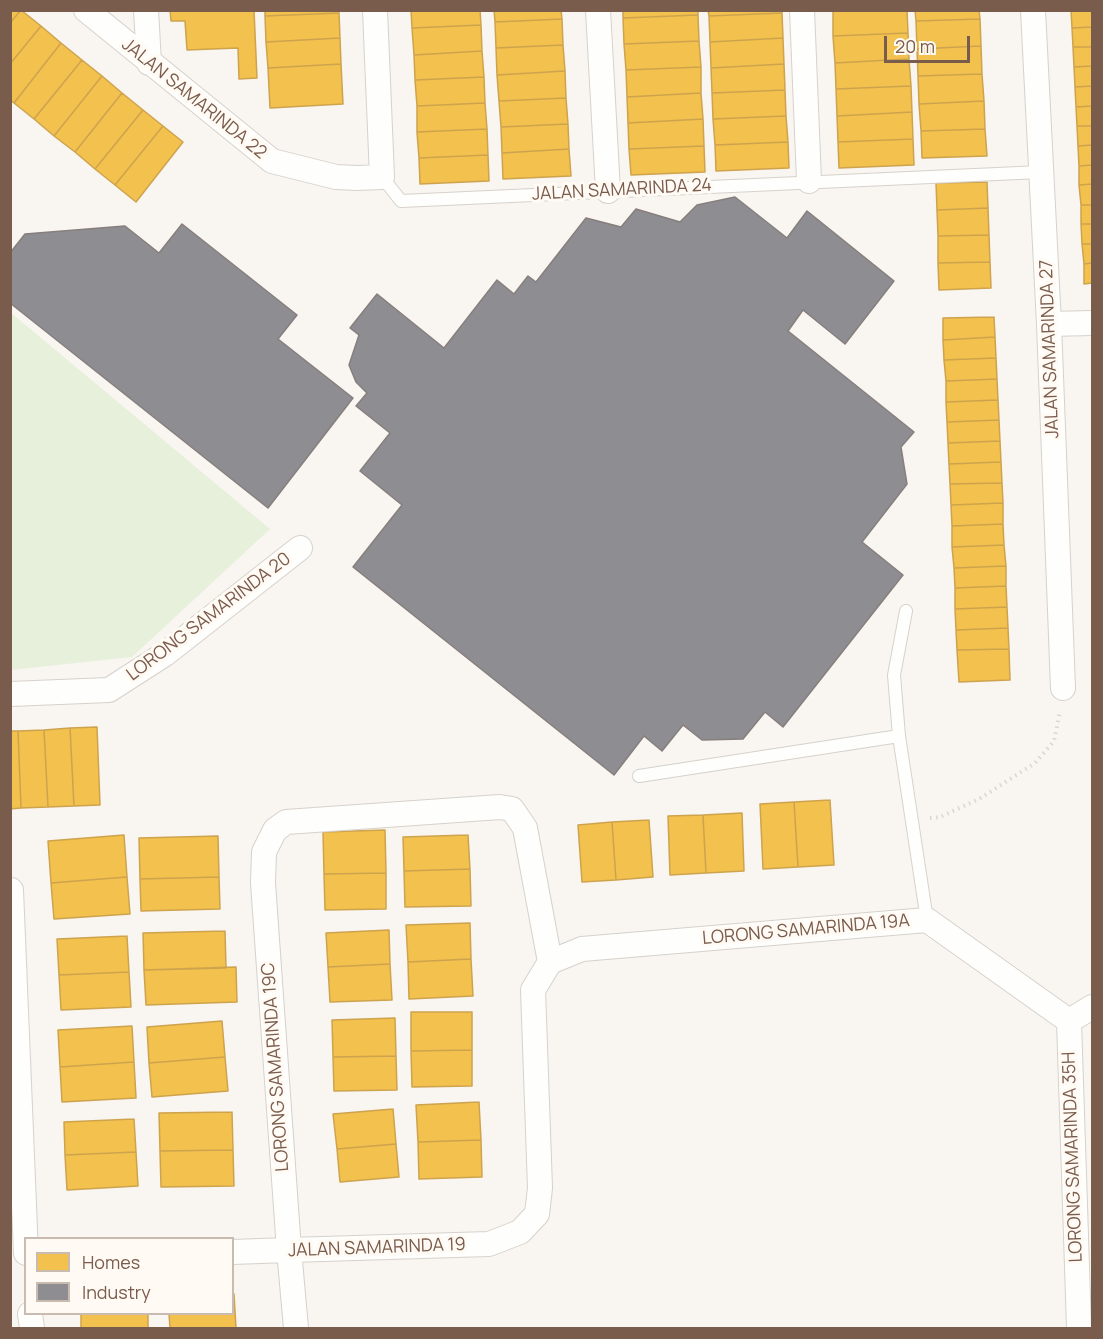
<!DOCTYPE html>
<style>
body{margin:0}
#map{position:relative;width:1103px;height:1339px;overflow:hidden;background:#f9f5f0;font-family:Manrope,sans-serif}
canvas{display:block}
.frame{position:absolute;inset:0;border:12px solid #7a5c4d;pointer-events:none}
.legend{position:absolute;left:24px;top:1237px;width:210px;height:78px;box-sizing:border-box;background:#fffaf3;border:2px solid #cabbb1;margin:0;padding:8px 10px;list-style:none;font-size:18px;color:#7a5c4d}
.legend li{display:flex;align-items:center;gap:12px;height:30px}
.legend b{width:30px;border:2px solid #cabbb1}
.scale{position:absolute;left:884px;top:36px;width:86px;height:27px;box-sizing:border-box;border:3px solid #7a5c4d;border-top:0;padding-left:8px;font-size:18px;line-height:21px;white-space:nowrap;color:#7a5c4d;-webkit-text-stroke:4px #fffaf3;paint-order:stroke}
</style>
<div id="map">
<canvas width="1103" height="1339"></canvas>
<div class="frame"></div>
<ul class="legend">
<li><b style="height:16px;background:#f2c14e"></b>Homes</li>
<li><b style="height:16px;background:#8d8d92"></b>Industry</li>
</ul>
<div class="scale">20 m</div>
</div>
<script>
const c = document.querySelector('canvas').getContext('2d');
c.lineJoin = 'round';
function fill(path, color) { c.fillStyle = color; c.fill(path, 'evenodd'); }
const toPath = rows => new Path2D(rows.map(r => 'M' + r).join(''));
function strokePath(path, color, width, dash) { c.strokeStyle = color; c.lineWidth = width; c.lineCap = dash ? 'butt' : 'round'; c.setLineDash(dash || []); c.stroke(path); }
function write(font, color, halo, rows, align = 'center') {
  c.font = font + ' Manrope,sans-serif'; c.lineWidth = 6; c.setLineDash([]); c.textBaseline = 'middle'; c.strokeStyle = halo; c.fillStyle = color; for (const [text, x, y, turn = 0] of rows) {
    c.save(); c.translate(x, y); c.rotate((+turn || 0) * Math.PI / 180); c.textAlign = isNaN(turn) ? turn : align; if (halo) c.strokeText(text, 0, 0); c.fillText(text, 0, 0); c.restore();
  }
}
fill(toPath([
 [10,312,270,529,132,657,11,670]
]), '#e7f0db');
const homes = toPath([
 [10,10,21,10,10,23,10,10],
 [21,10,41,26,10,64,10,23,21,10],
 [170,10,254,10,257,78,239,79,238,48,187,50,185,21,171,21,170,10],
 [265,10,339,10,339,13,265,16,265,10],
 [411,10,480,10,481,25,412,28,411,10],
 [494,10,561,10,562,19,495,22,494,10],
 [623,10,698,10,698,15,623,18,623,10],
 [708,10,782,10,782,13,709,16,708,10],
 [833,10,907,10,908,33,833,36,833,10],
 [915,10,979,10,980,19,916,21,915,10],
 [1071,10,1092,10,1092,27,1072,28,1071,10],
 [339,13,340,38,266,42,265,16,339,13],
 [782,13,783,38,710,42,709,16,782,13],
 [698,15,699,41,624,44,623,18,698,15],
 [562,19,563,45,496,48,495,22,562,19],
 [980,19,981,46,917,49,916,21,980,19],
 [481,25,482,51,414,55,412,28,481,25],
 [41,26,61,43,14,103,10,100,10,64,41,26],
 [1092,27,1092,47,1073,47,1072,28,1092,27],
 [908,33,909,59,835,63,833,36,908,33],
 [340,38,341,64,268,68,266,42,340,38],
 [783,38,784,64,711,68,710,42,783,38],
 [699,41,701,67,626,70,624,44,699,41],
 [61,43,82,60,34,119,14,103,61,43],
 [563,45,565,71,497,75,496,48,563,45],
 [981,46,982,74,918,76,917,49,981,46],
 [1073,47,1092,47,1092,66,1074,67,1073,47],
 [482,51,484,77,415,80,414,55,482,51],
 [909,59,911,86,836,89,835,63,909,59],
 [82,60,102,76,54,136,34,119,82,60],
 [341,64,343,104,270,108,268,68,341,64],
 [784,64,785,90,712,93,711,68,784,64],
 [1092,66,1092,86,1075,87,1074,67,1092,66],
 [701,67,701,93,627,97,626,70,701,67],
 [565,71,566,98,499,101,497,75,565,71],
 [982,74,984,101,919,104,918,76,982,74],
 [102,76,122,93,75,152,54,136,102,76],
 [484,77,485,103,417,106,415,80,484,77],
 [911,86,912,112,837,116,836,89,911,86],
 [1092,86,1092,106,1076,107,1075,87,1092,86],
 [785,90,786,116,713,119,712,93,785,90],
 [122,93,143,110,95,169,75,152,122,93],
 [701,93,703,119,628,123,627,97,701,93],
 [566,98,568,124,501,127,499,101,566,98],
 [984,101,985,129,921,131,919,104,984,101],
 [485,103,487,129,417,132,417,106,485,103],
 [1092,106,1092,126,1077,126,1076,107,1092,106],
 [143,110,163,126,115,185,95,169,143,110],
 [912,112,913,139,838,142,837,116,912,112],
 [786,116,788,142,715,145,713,119,786,116],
 [703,119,704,146,629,149,628,123,703,119],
 [568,124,569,149,502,153,501,127,568,124],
 [163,126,183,142,136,202,115,185,163,126],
 [1077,126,1092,126,1092,145,1078,146,1077,126],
 [487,129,488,155,419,158,417,132,487,129],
 [985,129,987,156,922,158,921,131,985,129],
 [913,139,914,165,839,168,838,142,913,139],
 [788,142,789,168,716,171,715,145,788,142],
 [1092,145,1092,165,1079,166,1078,146,1092,145],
 [704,146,705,172,631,175,629,149,704,146],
 [569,149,571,176,503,179,502,153,569,149],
 [488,155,489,181,420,184,419,158,488,155],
 [1092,165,1092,184,1079,185,1079,166,1092,165],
 [987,182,988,208,937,210,936,183,987,182],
 [1092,184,1092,205,1081,205,1079,185,1092,184],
 [1081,205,1092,205,1092,224,1081,224,1081,205],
 [988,208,989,235,938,236,937,210,988,208],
 [1081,224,1092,224,1092,244,1082,244,1081,224],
 [989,235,990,262,938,263,938,236,989,235],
 [1082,244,1092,244,1092,263,1084,264,1082,244],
 [990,262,991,288,939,290,938,263,990,262],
 [1092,263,1092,283,1084,284,1084,264,1092,263],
 [994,317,995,337,943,340,943,318,994,317],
 [995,337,996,358,944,360,943,340,995,337],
 [996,358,997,379,946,381,944,360,996,358],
 [997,379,998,400,946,402,946,381,997,379],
 [998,400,999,420,947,422,946,402,998,400],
 [999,420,1000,441,948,443,947,422,999,420],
 [1000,441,1001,462,949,464,948,443,1000,441],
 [1001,462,1002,483,950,484,949,464,1001,462],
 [1002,483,1003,503,951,505,950,484,1002,483],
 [1003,503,1003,524,952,526,951,505,1003,503],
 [1003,524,1004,545,952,547,952,526,1003,524],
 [1004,545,1006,566,954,568,952,547,1004,545],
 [1006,566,1006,586,955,588,954,568,1006,566],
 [1006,586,1007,607,955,609,955,588,1006,586],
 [1007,607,1008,628,956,630,955,609,1007,607],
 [1008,628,1009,649,957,650,956,630,1008,628],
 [1009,649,1010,680,959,682,957,650,1009,649],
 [97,727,100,805,74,806,70,728,97,727],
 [70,728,74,806,48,807,44,730,70,728],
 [44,730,48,807,21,808,18,731,44,730],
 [10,731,18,731,21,808,10,809,10,731],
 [830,800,834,865,798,867,794,802,830,800],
 [794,802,798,867,763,869,760,804,794,802],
 [742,813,744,871,706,873,703,815,742,813],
 [703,815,706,873,670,875,668,816,703,815],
 [649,820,653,877,616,880,612,822,649,820],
 [612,822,616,880,582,882,578,825,612,822],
 [385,830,386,873,324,874,323,832,385,830],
 [124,835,127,877,51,883,48,841,124,835],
 [468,835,470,869,404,871,403,837,468,835],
 [218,836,219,877,140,879,139,838,218,836],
 [470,869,471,906,405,907,404,871,470,869],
 [386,873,386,909,325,910,324,874,386,873],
 [127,877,130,914,54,919,51,883,127,877],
 [219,877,220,909,141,911,140,879,219,877],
 [470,923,471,959,408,962,406,925,470,923],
 [389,930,390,964,328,967,326,933,389,930],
 [225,931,226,968,144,970,143,933,225,931],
 [127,936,129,972,59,975,57,939,127,936],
 [471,959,473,996,409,999,408,962,471,959],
 [390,964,392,1000,330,1002,328,967,390,964],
 [236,967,237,1002,146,1005,144,970,236,967],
 [129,972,131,1007,61,1010,59,975,129,972],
 [411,1012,472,1012,472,1050,411,1051,411,1012],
 [395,1018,396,1056,333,1057,332,1020,395,1018],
 [222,1021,225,1057,149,1063,147,1027,222,1021],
 [132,1026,134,1062,60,1067,58,1030,132,1026],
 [472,1050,472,1086,412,1087,411,1051,472,1050],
 [396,1056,397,1090,334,1091,333,1057,396,1056],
 [225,1057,228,1091,152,1097,149,1063,225,1057],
 [134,1062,136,1098,62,1102,60,1067,134,1062],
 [479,1102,481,1140,418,1142,416,1105,479,1102],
 [393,1109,396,1144,337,1149,333,1114,393,1109],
 [232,1112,233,1150,160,1151,159,1113,232,1112],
 [134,1119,136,1152,65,1155,64,1122,134,1119],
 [481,1140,482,1177,419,1179,418,1142,481,1140],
 [396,1144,399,1177,340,1182,337,1149,396,1144],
 [233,1150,234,1186,161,1187,160,1151,233,1150],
 [136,1152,138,1186,67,1190,65,1155,136,1152],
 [234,1294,236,1328,170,1328,169,1314,232,1314,234,1294],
 [81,1314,148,1314,148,1328,81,1328,81,1314]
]);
fill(homes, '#f2c14e');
strokePath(homes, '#cea34e', 1.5);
const industry = toPath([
 [735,197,787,238,807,211,894,281,845,344,803,310,788,331,914,432,901,447,907,484,862,542,903,575,783,727,765,712,743,739,702,740,683,725,662,751,644,736,614,775,353,567,402,505,360,471,390,433,356,406,367,393,356,382,349,365,359,335,350,328,377,294,444,348,497,280,514,294,528,276,536,282,586,218,621,227,636,209,680,222,697,205,735,197],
 [182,224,297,315,278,339,353,398,268,508,10,303,10,253,25,234,125,226,159,253,182,224]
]);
fill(industry, '#8d8d92');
strokePath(industry, '#877e7d', 1.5);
const lane = toPath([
 [382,177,401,201,1041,172],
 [906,611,894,675,899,736,927,920],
 [639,776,899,736]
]);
const street = toPath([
 [86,10,272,161,336,177,357,178,382,177,375,10],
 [146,10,149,63],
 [598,10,608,191],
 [802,10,809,181],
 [1033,10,1049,324,1063,688],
 [1049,324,1092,323],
 [10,694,109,690,165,654,300,548],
 [11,890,26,1253],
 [550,962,582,949,927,920,1069,1021],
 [1069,1021,1079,1328],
 [1069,1021,1092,1007],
 [232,1252,289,1250,489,1244,520,1232,537,1214,540,1188,533,990,550,962,525,828,512,809,500,807,286,822,275,830,264,852,263,883,289,1250,296,1328],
 [30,1314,32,1328]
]);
strokePath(lane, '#d7d1cb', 14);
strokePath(street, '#d7d1cb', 26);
strokePath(toPath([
 [930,818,940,817,979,799,1035,763,1054,741,1060,712]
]), '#dcd5d0', 4, [1.5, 4.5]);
strokePath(lane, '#fefefd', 12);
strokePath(street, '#fefefd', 24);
write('18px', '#7a5c4d', '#fffaf3', [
 ["JALAN SAMARINDA 22",194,99,39],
 ["JALAN SAMARINDA 24",622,190,-3],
 ["JALAN SAMARINDA 27",1050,349,-92],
 ["LORONG SAMARINDA 20",209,617,-37],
 ["LORONG SAMARINDA 19A",806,930,-5],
 ["LORONG SAMARINDA 19C",276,1067,-94],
 ["LORONG SAMARINDA 35H",1073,1157,-92],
 ["JALAN SAMARINDA 19",377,1248,-2]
]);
</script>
